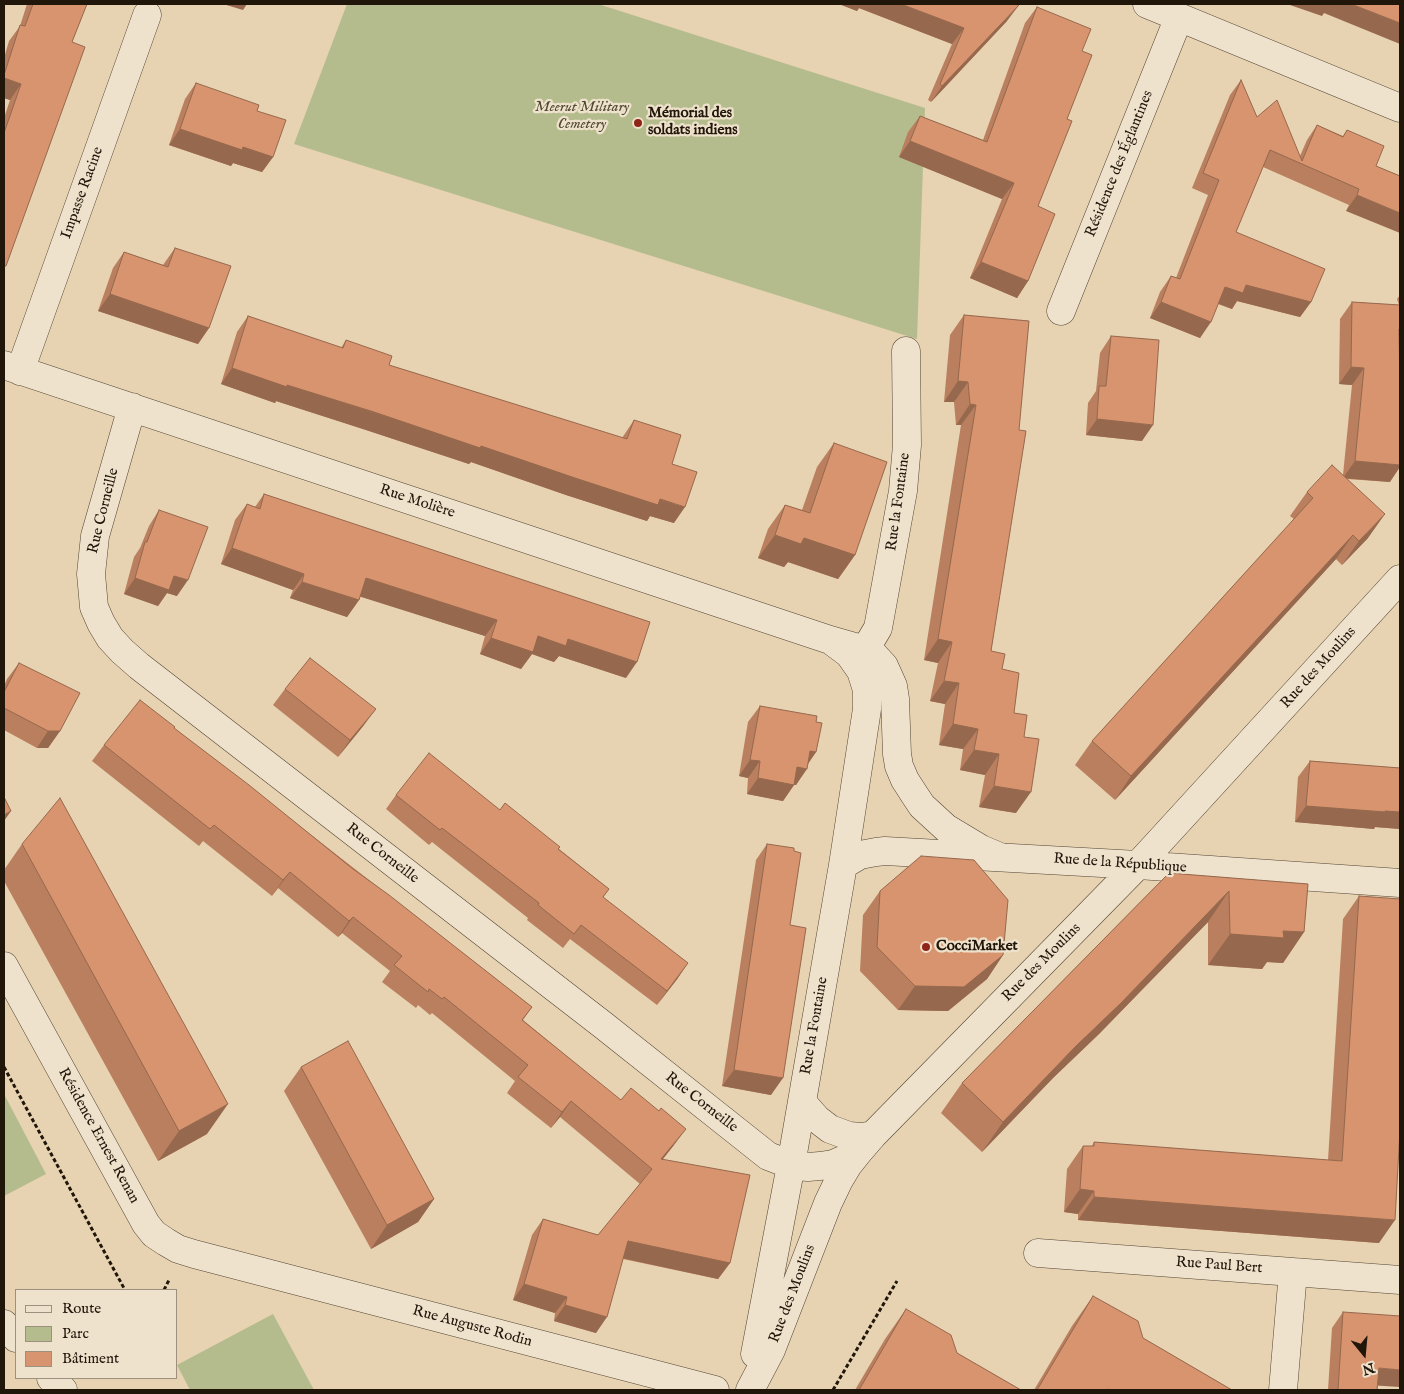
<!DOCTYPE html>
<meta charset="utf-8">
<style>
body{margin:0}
#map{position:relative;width:1404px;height:1394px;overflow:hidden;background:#e7d2b1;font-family:"IM FELL English",serif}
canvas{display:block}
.frame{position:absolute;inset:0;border:5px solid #20160a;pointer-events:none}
.legend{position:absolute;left:15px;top:1289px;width:162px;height:90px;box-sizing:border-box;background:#efe2cc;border:1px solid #9c907e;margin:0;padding:6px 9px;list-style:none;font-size:15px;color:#20160a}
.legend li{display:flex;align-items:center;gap:10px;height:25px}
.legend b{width:25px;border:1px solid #9c907e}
.north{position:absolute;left:1339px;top:1329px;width:50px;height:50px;-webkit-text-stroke:4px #efe2cc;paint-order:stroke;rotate:163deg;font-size:14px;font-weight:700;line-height:20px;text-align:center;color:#20160a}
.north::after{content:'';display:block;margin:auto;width:18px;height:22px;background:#20160a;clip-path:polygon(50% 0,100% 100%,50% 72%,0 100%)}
</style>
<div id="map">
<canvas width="1404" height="1394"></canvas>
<div class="frame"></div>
<ul class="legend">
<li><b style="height:6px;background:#efe2cc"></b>Route</li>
<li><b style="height:14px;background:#b4bc8d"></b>Parc</li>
<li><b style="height:14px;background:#d7946e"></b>Bâtiment</li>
</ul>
<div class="north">N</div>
</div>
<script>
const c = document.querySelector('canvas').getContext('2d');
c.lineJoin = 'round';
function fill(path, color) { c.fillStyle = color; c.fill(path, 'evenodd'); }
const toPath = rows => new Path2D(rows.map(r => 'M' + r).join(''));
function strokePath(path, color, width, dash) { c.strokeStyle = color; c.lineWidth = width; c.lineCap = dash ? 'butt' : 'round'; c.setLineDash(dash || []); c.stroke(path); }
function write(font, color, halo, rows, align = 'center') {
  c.font = font + ' "IM FELL English",serif'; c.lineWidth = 4.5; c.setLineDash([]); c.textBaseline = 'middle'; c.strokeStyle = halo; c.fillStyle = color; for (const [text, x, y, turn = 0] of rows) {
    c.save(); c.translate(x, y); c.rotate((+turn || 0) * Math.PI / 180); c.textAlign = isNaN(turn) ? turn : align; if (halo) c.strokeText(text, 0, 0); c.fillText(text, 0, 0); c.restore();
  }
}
fill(toPath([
 [347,4,598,4,925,108,917,339,294,144],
 [4,1094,46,1174,4,1196],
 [273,1314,314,1390,190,1390,177,1365]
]), '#b4bc8d');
const minor = toPath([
 [1147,4,1400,108],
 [1061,311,1179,17],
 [4,365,830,640,865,650,873,654,884,666,893,686,895,699,897,754,899,766,905,780,914,794,922,806,946,828,981,849,1000,857],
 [20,371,147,15],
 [132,407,95,536,91,574,94,607,101,623,110,638,122,651,139,666,603,1025,768,1156,791,1165,808,1167,820,1166,833,1164,847,1158,860,1150],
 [855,662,865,650,878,628,903,491,907,445,906,351],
 [843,865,860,855,876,852,885,851,1138,865,1400,883],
 [4,966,146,1224,154,1234,166,1242,178,1249,194,1254,715,1390],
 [802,1102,817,1119,830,1129,849,1136,862,1137,873,1135],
 [1038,1253,1400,1280],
 [4,1324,16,1338],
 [755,1354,791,1165,843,865,867,709,867,690,861,671,849,654,833,642],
 [51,1378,63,1390],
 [750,1390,771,1350,828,1203,839,1180,848,1165,860,1150,873,1135,1138,865,1400,579],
 [1283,1390,1293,1272]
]);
strokePath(minor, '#524534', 29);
strokePath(toPath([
 [4,1067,125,1290],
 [164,1290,169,1280],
 [833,1390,897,1281]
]), '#20160a', 3, [4, 2.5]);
strokePath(minor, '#efe2cc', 28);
fill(toPath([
 [27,4,87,4,72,42,4,269,4,118,10,100,4,98,4,58,9,41,20,26],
 [839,4,1007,21,931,102,928,100,952,44,859,8,857,11],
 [1037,7,1082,51,1067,119,1038,206,1028,281,1017,298,970,278,1002,199,899,157,908,132,920,116,983,140,1025,23],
 [1241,80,1257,117,1300,156,1307,140,1317,125,1343,136,1347,130,1376,166,1400,176,1346,211,1349,205,1263,167,1236,232,1311,302,1300,317,1237,301,1232,309,1218,304,1200,338,1150,318,1160,292,1171,276,1176,278,1208,195,1192,188,1230,95],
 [196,83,257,111,273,157,262,172,233,163,231,166,169,145,185,99],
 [175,248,209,328,198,344,98,311,113,268,124,252,163,265],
 [1400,295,1400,343,1399,343,1390,482,1347,479,1368,538,1342,565,1336,559,1115,800,1075,765,1092,741,1294,519,1290,516,1307,492,1343,475,1352,385,1339,384,1340,319,1352,302,1399,305,1397,299],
 [964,315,1029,321,991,651,1002,669,1014,713,1024,737,1016,813,979,807,985,775,960,770,963,749,939,745,945,704,930,701,938,663,924,660,961,425,956,425,954,402,944,402,950,335],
 [248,316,341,348,346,340,389,365,622,438,634,420,672,464,674,523,650,516,647,521,566,495,471,462,469,464,363,429,276,401,275,403,221,384,237,332],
 [1111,336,1142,441,1086,435,1088,403,1096,391,1100,353],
 [834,443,855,555,838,579,788,562,784,567,758,558,768,529,785,505,802,510,817,467],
 [264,494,626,678,559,656,554,662,532,654,521,669,480,654,485,636,360,596,359,600,347,617,290,598,293,590,221,564,235,520,247,504,255,507],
 [159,510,177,596,167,593,158,606,124,594,134,557,140,548,149,526],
 [19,663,60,731,48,748,37,748,4,730,4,686,7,679],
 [285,689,364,725,338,757,273,705],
 [760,706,816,722,816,752,808,764,796,785,794,785,783,801,747,794,748,778,739,776,748,722],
 [174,728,532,1007,523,1020,674,1145,663,1159,730,1263,718,1279,623,1259,596,1333,554,1321,555,1313,513,1300,532,1235,543,1219,598,1235,640,1184,560,1117,551,1128,507,1093,515,1081,432,1013,430,1015,418,1005,416,1008,382,982,390,971,342,933,338,937,278,888,272,896,203,841,199,846,92,761,104,745],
 [1310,761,1400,768,1400,829,1375,827,1374,829,1295,822,1298,777],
 [396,795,500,810,559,849,609,889,603,897,678,978,657,1005,570,939,563,948,527,920,528,918,432,842,429,845,386,809],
 [22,844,207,1134,158,1161,4,881,4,870],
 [767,844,790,925,771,1095,722,1086,756,860],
 [1169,873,1308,884,1304,932,1283,963,1267,962,1262,969,1208,965,1208,922,1099,1034,1053,1078,982,1152,941,1113,962,1083],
 [880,891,1003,955,987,979,948,1011,898,1010,860,971,863,915],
 [1359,896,1379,1243,1078,1220,1078,1214,1064,1212,1067,1169,1083,1146,1092,1146,1094,1142,1328,1160,1343,919],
 [301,1067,434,1199,418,1222,371,1249,284,1091],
 [1093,1296,1143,1338,1232,1390,1034,1390,1072,1326],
 [906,1309,957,1353,1021,1390,855,1390,885,1339],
 [1343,1312,1378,1385,1377,1390,1328,1390,1332,1328]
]), '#b97f5f');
fill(toPath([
 [223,4,247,4,243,10],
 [839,4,901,4,964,28,952,44,859,8,857,11],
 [1287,4,1351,4,1400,23,1400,44,1324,13,1322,16],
 [1019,5,1007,21,931,102,942,86],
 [4,78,21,84,10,100,4,98],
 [180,129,243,147,273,157,262,172,233,163,231,166,169,145],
 [910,141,1014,183,1002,199,899,157],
 [1357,195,1400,213,1400,233,1346,211],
 [981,262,1028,281,1017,298,970,278],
 [1246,285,1311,302,1300,317,1237,301,1232,309,1214,302,1225,287],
 [110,294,209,328,198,344,98,311],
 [1161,302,1211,322,1200,338,1150,318],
 [1399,329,1400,329,1400,343,1387,346],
 [1351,367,1364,368,1352,385,1339,384],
 [232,368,481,446,685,507,674,523,650,516,647,521,566,495,471,462,469,464,363,429,276,401,275,403,221,384],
 [958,381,968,382,954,402,944,402],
 [970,404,976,405,961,425,956,425],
 [1097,419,1153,425,1142,441,1086,435],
 [1355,461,1400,465,1400,467,1390,482,1343,478],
 [1385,514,1368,538,1342,565,1359,541],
 [775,535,804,538,855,555,838,579,788,562,784,567,758,558],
 [1353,535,1336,559,1115,800,1131,776],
 [232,548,304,574,293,590,221,564],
 [174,576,188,580,177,596,167,593,158,606,124,594,135,578],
 [366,578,497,620,485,636,355,595],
 [302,582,359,600,347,617,290,598],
 [538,636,568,639,637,662,626,678,559,656,554,662,532,654,521,669,480,654,491,638],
 [938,639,952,642,938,663,924,660],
 [944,681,959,683,945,704,930,701],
 [376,709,364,725,338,757,350,740],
 [953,724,978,729,963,749,939,745],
 [48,731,60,731,48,748,37,748],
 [974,750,999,754,985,775,960,770],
 [810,751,816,752,805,768,807,769,796,785,794,785,783,801,747,794,758,778],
 [750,760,760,761,748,778,739,776],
 [994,786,1031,792,1016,813,979,807],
 [1306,806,1400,812,1400,829,1375,827,1374,829,1295,822],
 [11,811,4,821,4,815],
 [290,872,272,896,283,880],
 [1229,891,1208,922,1099,1034,1053,1078,982,1152,1003,1122,1075,1047],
 [353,917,342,933,338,937,349,921],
 [1283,931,1304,932,1283,963,1267,962,1262,969,1208,965,1230,934],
 [1003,955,987,979,948,1011,898,1010,915,986],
 [688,963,678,978,657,1005,667,991],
 [734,1070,783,1078,771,1095,722,1086],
 [571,1101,560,1117,551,1128,562,1112],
 [228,1104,207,1134,158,1161,179,1131],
 [686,1129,674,1145,650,1175,661,1159],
 [1080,1189,1094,1191,1078,1214,1064,1212],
 [1094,1197,1395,1220,1379,1243,1078,1220],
 [434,1199,418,1222,371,1249,387,1225],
 [628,1241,730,1263,718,1279,617,1257],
 [524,1284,567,1297,555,1313,513,1300],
 [565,1305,607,1317,596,1333,554,1321],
 [1379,1368,1400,1370,1400,1387,1368,1385]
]), '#96684d');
const building = toPath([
 [33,4,87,4,72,42,85,47,6,266,4,266,4,133,21,84,4,78,4,75,20,25,25,26,33,4],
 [901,4,1015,4,1019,5,942,86,940,84,964,28,901,4],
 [1351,4,1400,4,1400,23,1351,4],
 [1037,7,1091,29,1082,51,1092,55,1067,119,1072,121,1038,206,1055,214,1028,281,981,262,1014,183,910,141,920,116,987,142,1037,7],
 [1241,80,1257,117,1277,100,1302,161,1317,125,1343,137,1347,130,1384,146,1376,166,1400,176,1400,213,1357,195,1359,189,1270,150,1236,232,1325,269,1311,302,1246,285,1243,293,1225,287,1211,322,1161,302,1171,276,1180,279,1219,180,1203,173,1241,80],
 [196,83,259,105,257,111,286,120,273,157,243,147,242,150,180,129,196,83],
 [175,248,231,266,209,328,110,294,124,252,168,267,175,248],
 [1352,302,1400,305,1400,329,1399,329,1400,392,1400,465,1355,461,1364,368,1351,367,1352,302],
 [964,315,1029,321,1019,430,1026,431,991,651,1005,654,1002,669,1019,673,1014,713,1027,715,1024,737,1039,739,1031,792,994,786,999,754,974,750,978,729,953,724,959,683,944,681,952,642,938,639,976,405,970,404,968,382,958,381,964,315],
 [248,316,343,348,346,340,392,356,389,365,627,439,634,420,681,435,672,464,697,472,685,507,660,499,658,505,578,479,481,446,480,448,374,412,287,385,287,387,232,368,248,316],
 [1111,336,1159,340,1153,425,1097,419,1099,386,1106,386,1111,336],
 [834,443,887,462,855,555,804,538,801,544,775,535,785,505,810,513,834,443],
 [1332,465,1385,514,1359,541,1353,535,1131,776,1092,741,1313,498,1307,492,1332,465],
 [264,494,650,622,637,662,568,639,566,646,538,636,533,652,491,638,497,620,366,578,359,600,302,582,304,574,232,548,247,504,260,509,264,494],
 [159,510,208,527,188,580,174,576,169,590,135,578,145,542,147,542,159,510],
 [310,658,376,709,350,740,285,689,310,658],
 [19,663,80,693,60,731,48,731,4,708,4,692,19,663],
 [140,700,175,727,174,728,249,785,353,869,389,895,532,1007,522,1020,621,1100,631,1088,659,1111,661,1108,686,1129,661,1159,750,1175,730,1263,628,1241,607,1317,565,1305,567,1297,524,1284,543,1219,598,1235,652,1169,571,1101,562,1112,518,1077,528,1065,444,997,442,999,429,989,428,992,394,965,402,956,353,917,349,921,290,872,283,880,214,825,210,829,104,745,140,700],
 [760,706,817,716,816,722,822,723,816,752,810,751,807,769,797,767,794,785,758,778,760,761,750,760,760,706],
 [429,753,500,810,505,803,560,847,558,849,609,889,603,897,688,963,667,991,581,925,574,934,538,905,539,903,442,828,440,830,396,795,429,753],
 [1310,761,1400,768,1400,812,1385,811,1385,812,1306,806,1310,761],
 [4,797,11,811,4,815,4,797],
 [60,798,228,1104,179,1131,22,844,60,798],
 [767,844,794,848,794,851,801,853,790,925,806,928,783,1078,734,1070,767,844],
 [921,856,974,860,1008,900,1003,955,964,987,915,986,877,947,880,891,921,856],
 [1169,873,1308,884,1304,932,1283,931,1284,938,1230,934,1229,891,1121,1003,1075,1047,1003,1122,962,1083,1169,873],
 [1359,896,1400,899,1400,1130,1395,1220,1094,1197,1094,1191,1080,1189,1083,1146,1094,1146,1094,1142,1342,1161,1359,896],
 [348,1041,434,1199,387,1225,301,1067,348,1041],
 [1093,1296,1138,1321,1143,1338,1232,1390,1110,1390,1107,1389,1106,1390,1037,1390,1093,1296],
 [906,1309,951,1335,957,1353,1021,1390,859,1390,906,1309],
 [1343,1312,1400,1316,1400,1370,1379,1368,1377,1390,1338,1390,1343,1312]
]);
fill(building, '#d7946e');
strokePath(building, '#96684d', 1);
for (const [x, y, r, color] of [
 [638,123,5,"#8f2418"],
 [926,947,5,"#8f2418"]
]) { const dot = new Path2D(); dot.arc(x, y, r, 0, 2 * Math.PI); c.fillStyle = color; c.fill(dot); strokePath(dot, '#efe2cc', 2); }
write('italic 15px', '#4c4831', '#efe2cc', [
 ["Meerut Military",582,108],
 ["Cemetery",582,125]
]);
write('bold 15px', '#20160a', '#efe2cc', [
 ["Mémorial des",648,114],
 ["soldats indiens",648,131],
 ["CocciMarket",936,947]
], 'left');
write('15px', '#20160a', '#efe2cc', [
 ["Résidence des Églantines",1120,164,-68],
 ["Impasse Racine",83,193,-70],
 ["Rue Molière",417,502,18],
 ["Rue la Fontaine",899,502,-82],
 ["Rue Corneille",104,511,-76],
 ["Rue des Moulins",1319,668,-48],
 ["Rue Corneille",382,854,38],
 ["Rue de la République",1120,864,4],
 ["Rue des Moulins",1042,963,-45],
 ["Rue la Fontaine",815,1026,-80],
 ["Rue Corneille",701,1103,38],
 ["Résidence Ernest Renan",98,1136,61],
 ["Rue Paul Bert",1219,1266,4],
 ["Rue des Moulins",793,1294,-69],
 ["Rue Auguste Rodin",472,1327,15]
]);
</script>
